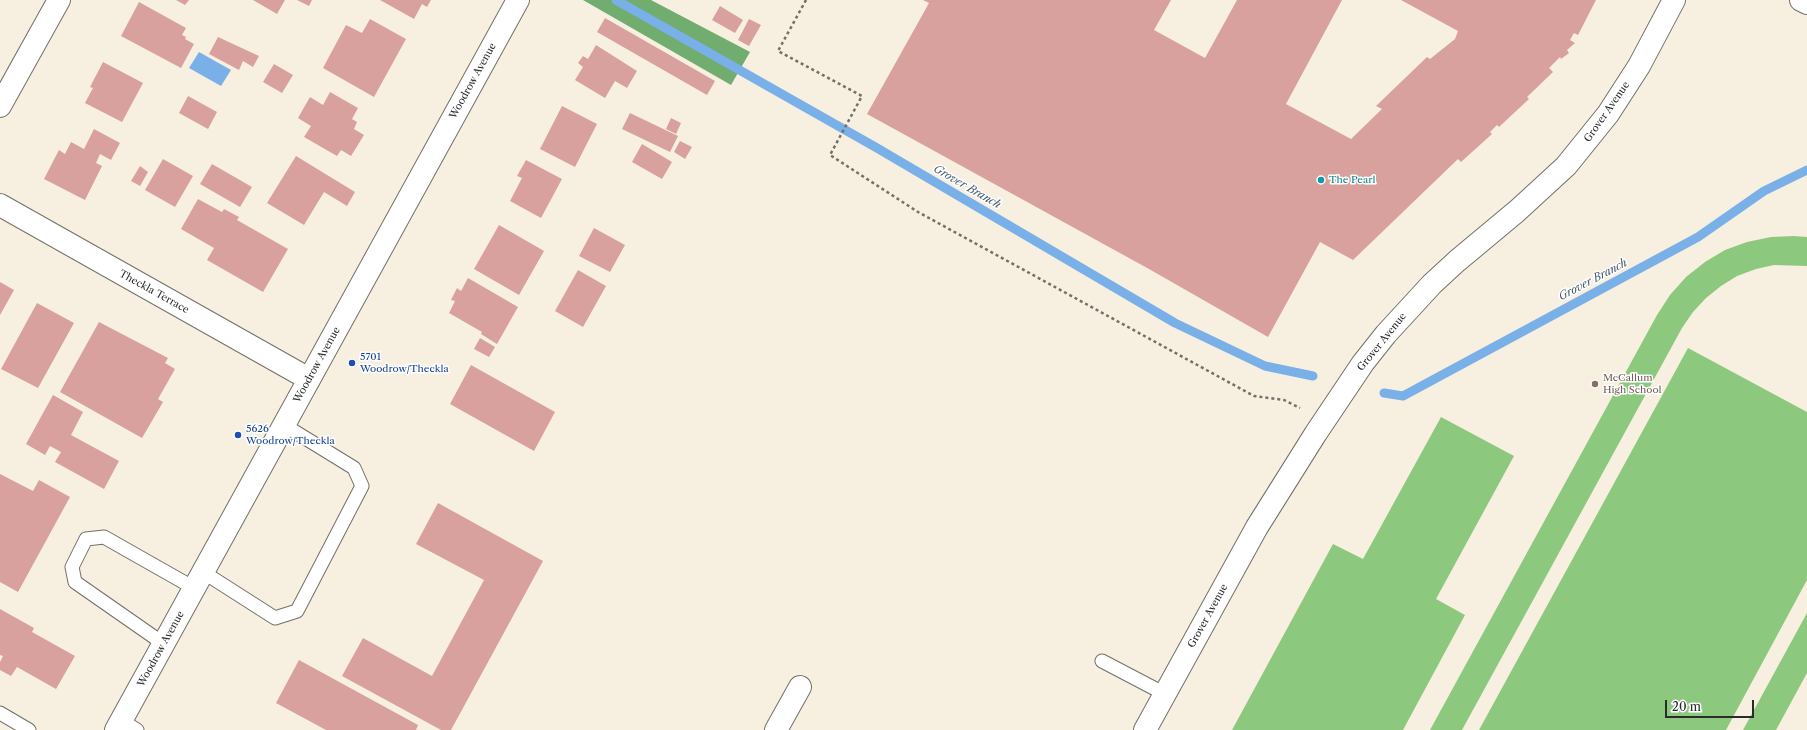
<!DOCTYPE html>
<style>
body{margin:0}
#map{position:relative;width:1807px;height:730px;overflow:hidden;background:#f7efdf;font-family:"Libre Caslon Text",serif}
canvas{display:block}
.scale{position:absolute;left:1665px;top:700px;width:89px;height:18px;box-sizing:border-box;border:2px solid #2b2b2b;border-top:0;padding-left:5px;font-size:12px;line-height:14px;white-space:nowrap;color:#2b2b2b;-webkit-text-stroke:3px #fff;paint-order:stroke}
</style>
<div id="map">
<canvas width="1807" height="730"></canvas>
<div class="scale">20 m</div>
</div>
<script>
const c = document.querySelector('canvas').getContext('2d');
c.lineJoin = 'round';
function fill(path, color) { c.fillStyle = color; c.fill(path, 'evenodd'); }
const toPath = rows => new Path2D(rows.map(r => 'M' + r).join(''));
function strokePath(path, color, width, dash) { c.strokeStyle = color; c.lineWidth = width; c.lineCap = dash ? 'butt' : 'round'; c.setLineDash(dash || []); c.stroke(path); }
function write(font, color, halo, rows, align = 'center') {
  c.font = font + ' "Libre Caslon Text",serif'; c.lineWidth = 3; c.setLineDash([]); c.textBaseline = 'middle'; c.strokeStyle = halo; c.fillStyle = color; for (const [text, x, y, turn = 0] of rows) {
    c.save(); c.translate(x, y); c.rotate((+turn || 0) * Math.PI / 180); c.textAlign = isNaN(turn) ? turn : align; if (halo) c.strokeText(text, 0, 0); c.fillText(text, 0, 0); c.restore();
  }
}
fill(toPath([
 [1794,236,1807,237,1807,266,1774,265,1756,269,1737,276,1721,286,1706,298,1693,312,1682,328,1462,730,1430,730,1657,315,1670,295,1686,277,1705,262,1725,250,1747,242,1771,237],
 [1688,348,1807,412,1807,580,1726,730,1479,730],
 [1441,417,1514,456,1436,599,1465,615,1403,730,1232,730,1333,544,1363,559],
 [1807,613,1807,673,1776,730,1743,730]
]), '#8cc97f');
fill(toPath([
 [583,0,651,0,750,52,731,85]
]), '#71ad6e');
fill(toPath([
 [199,52,231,70,221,86,189,68]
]), '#7ab0e8');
strokePath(toPath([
 [616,0,877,148,1175,323,1265,366,1313,376],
 [1384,393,1403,396,1698,237,1764,191,1807,170]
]), '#7ab0e8', 9);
fill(toPath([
 [176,0,189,0,185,5],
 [253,0,285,0,277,14],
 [297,0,312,0,309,6],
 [380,0,431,0,427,7,422,4,414,19],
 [923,0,1171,0,1154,30,1205,58,1237,0,1342,0,1286,104,1351,139,1382,109,1376,106,1427,57,1430,59,1455,39,1458,31,1401,0,1596,0,1578,35,1574,33,1570,40,1575,43,1567,50,1569,53,1561,59,1560,57,1549,68,1553,72,1527,97,1529,99,1499,127,1497,125,1490,132,1492,134,1461,162,1458,159,1353,260,1320,242,1268,337,1149,269,867,114,929,3],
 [139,2,186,28,182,35,186,37,185,39,194,44,181,68,121,36],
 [720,6,743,20,735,33,712,20],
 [605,18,715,81,707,95,597,32],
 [370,19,406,39,374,97,323,68,346,25,362,33],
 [749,19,761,25,749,46,738,40],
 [218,37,259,56,253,67,243,61,239,70,209,54],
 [596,45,637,71,627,88,615,81,605,98,575,80,583,67,578,63,583,56,588,59],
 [103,62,143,83,122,122,85,103,93,88,90,87],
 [274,64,293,75,282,93,263,82],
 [330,92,358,108,352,119,357,122,354,129,364,135,351,156,341,150,337,156,304,137,311,126,298,118,310,97,323,105],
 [188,96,217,112,208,129,179,113],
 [562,106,597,124,575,167,540,149],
 [630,113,678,136,670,152,622,129],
 [671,118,681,123,676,134,666,129],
 [94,129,120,143,111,160,100,154,96,163,102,166,85,200,44,179,59,150,65,154,71,142,84,149],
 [680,141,692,147,685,159,674,152],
 [642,144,672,162,662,179,632,162],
 [296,156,355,192,347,206,324,192,304,225,267,203],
 [163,159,193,176,175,207,145,190],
 [526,160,562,179,541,218,510,201,522,178,517,176],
 [212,164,252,187,240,207,200,184],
 [140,166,148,172,140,186,131,181],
 [198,199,222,212,224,209,239,217,237,220,288,249,263,292,207,260,214,248,181,229],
 [499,225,544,251,519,295,474,269],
 [594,228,625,245,610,272,579,256],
 [578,270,606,286,583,327,555,311],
 [468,278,518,307,497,344,481,334,482,332,449,313,455,301,451,300,457,288,461,291],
 [0,282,14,290,0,315],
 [37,303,74,323,38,388,1,369],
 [99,322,168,358,165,363,175,369,158,399,163,402,142,438,60,392],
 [480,338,495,347,489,357,474,349],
 [471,365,555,412,534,451,450,404],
 [53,395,83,412,71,435,119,461,104,489,55,462,61,452,50,446,45,455,26,444],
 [0,474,33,491,39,480,70,497,18,592,0,582],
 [438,503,543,561,451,730,441,730,342,676,363,638,432,676,484,580,416,544],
 [0,609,34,628,32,632,75,656,56,689,17,667,11,676,0,670,0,662,3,656,0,655],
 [299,660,418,725,416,730,326,730,276,703]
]), '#d9a19d');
const lane = toPath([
 [203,572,275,618,297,611,362,486,354,468,284,425],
 [164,644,75,582,72,567,86,539,104,537,194,588],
 [1102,661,1165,694],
 [0,713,29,730],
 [121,720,137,730]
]);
const street = toPath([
 [0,106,59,0],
 [0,205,309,379],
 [776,730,800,687],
 [1145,730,1257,527,1316,433,1363,363,1386,334,1432,284,1457,261,1517,211,1566,166,1608,114,1639,66,1674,0]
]);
const secondary = toPath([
 [116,730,518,0]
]);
const primary = toPath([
 [1801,0,1807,3]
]);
strokePath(lane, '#72706a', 15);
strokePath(street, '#72706a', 24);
strokePath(secondary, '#72706a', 24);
strokePath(primary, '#72706a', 24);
strokePath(toPath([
 [806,0,778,51,862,96,830,155,918,212,1254,396,1284,400,1300,408]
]), '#72706a', 2.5, [3, 3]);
strokePath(lane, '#fff', 13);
strokePath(street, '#fff', 22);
strokePath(secondary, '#fff', 22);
strokePath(primary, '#fff', 22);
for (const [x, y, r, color] of [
 [1321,180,4,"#0f9aa8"],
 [352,363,4,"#1a4fb4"],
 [1595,384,4,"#8d6e63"],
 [238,435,4,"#1a4fb4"]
]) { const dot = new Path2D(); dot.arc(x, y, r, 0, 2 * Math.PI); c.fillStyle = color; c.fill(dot); strokePath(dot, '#fff', 1.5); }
write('10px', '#2b2b2b', '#fff', [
 ["Woodrow Avenue",473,81,-61],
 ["Grover Avenue",1607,112,-55],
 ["Theckla Terrace",154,292,29],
 ["Grover Avenue",1382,342,-51],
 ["Woodrow Avenue",317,365,-61],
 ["Grover Avenue",1208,616,-61],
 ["Woodrow Avenue",161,649,-61]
]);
write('10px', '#0d838f', '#fff', [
 ["The Pearl",1329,180]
], 'left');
write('10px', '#164399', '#fff', [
 ["5701",360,357],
 ["Woodrow/Theckla",360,369],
 ["5626",246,429],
 ["Woodrow/Theckla",246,441]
], 'left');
write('10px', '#785e54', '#fff', [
 ["McCallum",1603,378],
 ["High School",1603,390]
], 'left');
write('italic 11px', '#475a6d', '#fff', [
 ["Grover Branch",967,187,30],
 ["Grover Branch",1593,280,-28]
]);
</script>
